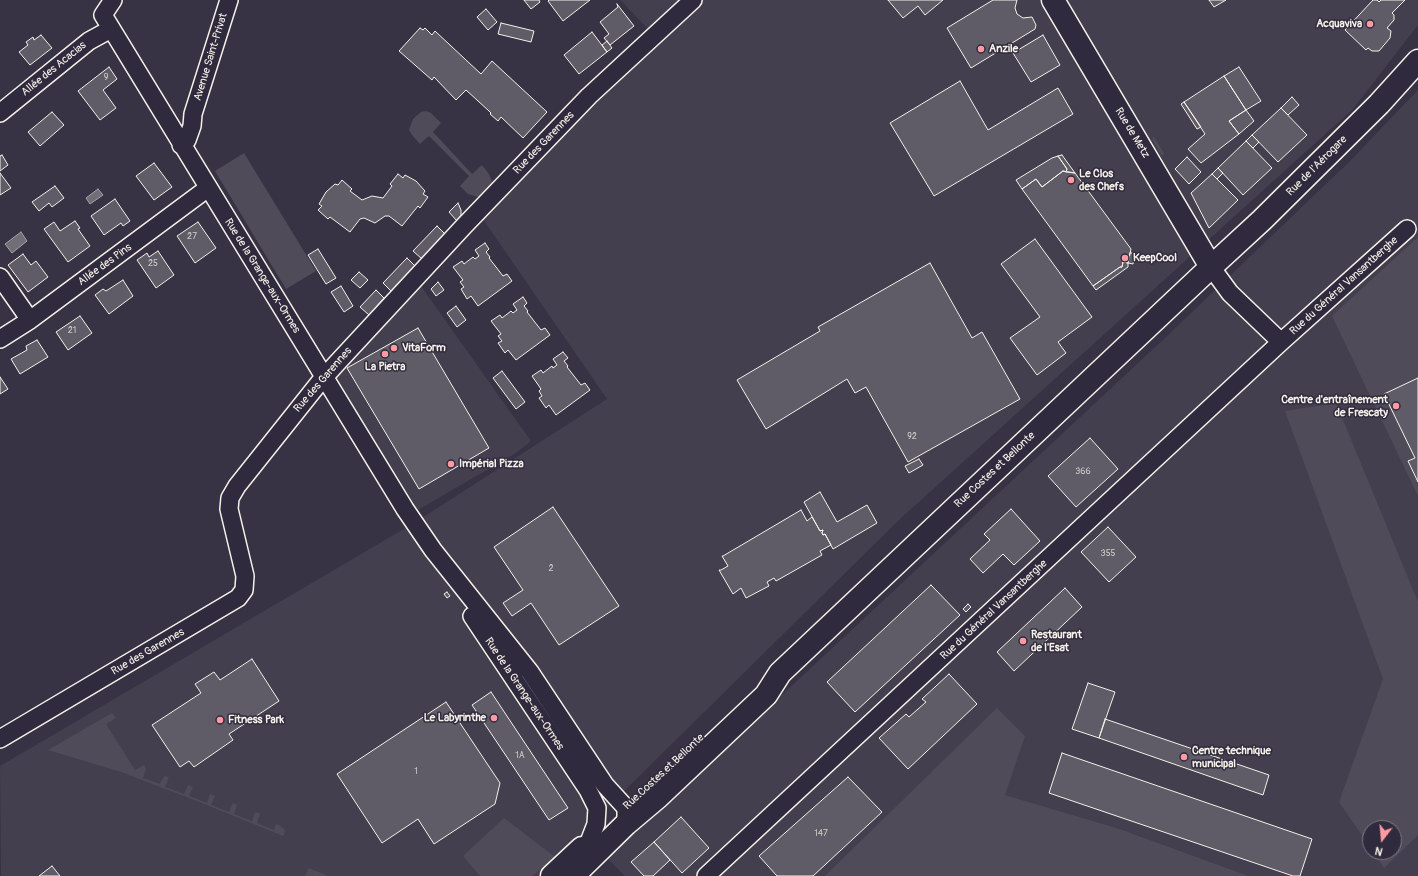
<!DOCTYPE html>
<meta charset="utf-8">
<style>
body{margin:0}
#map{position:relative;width:1418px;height:876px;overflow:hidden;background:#373244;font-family:Pangolin,sans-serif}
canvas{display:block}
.north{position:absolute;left:1362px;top:820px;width:40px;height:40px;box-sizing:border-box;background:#2f2a3d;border:1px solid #7e7a81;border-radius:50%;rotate:196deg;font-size:11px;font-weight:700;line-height:16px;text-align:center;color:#f4f1e8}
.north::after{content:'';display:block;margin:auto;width:14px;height:18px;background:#ff9aa2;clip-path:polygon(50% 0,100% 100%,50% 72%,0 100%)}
</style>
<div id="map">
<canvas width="1418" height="876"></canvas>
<div class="north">N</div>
</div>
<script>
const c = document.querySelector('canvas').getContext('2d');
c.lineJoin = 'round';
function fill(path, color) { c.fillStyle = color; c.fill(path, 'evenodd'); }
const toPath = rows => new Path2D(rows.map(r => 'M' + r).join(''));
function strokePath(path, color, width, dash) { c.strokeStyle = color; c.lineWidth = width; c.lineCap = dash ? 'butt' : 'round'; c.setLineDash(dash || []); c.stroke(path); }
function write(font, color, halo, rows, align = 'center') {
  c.font = font + ' Pangolin,sans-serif'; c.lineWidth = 3; c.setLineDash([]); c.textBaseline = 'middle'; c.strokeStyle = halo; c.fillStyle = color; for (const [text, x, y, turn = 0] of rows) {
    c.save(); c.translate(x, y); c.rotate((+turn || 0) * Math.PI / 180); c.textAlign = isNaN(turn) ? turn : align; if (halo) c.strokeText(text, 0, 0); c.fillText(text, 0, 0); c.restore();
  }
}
fill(toPath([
 [620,0,1418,0,1418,25,1353,109,899,520,538,876,1,876,0,766,414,523,607,399,478,212,654,35],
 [1418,90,1418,876,1249,876,1120,829,1004,795,931,772,831,876,625,876,607,858,1167,336,1350,161],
 [1370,828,1394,828,1394,852,1370,852],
 [421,286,531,441,516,453,418,510,334,381]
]), '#433f4e');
fill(toPath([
 [426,111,431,113,441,123,433,132,472,174,482,165,489,174,492,181,491,186,483,196,478,197,468,194,460,186,469,176,429,136,420,144,412,135,409,130,413,119,421,112],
 [1154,137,1164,153,1164,155,1161,155,1152,139],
 [244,153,316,271,286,289,215,171],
 [1418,237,1418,496,1332,316],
 [1336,403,1418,602,1418,835,1384,868,1374,852,1394,852,1394,828,1370,828,1370,847,1339,802,1383,679,1285,411],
 [997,708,1025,736,1005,795,1120,829,1249,876,825,876],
 [112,713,116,718,106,724,135,770,144,765,146,769,143,778,160,784,164,776,169,777,165,787,184,794,188,785,193,787,189,796,207,803,210,794,215,796,211,805,229,812,233,803,237,805,234,814,252,821,255,812,260,814,257,823,274,830,276,824,279,825,285,830,284,835,283,836,202,803,121,772,48,750],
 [504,818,555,857,532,876,480,876,463,856],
 [309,868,328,876,305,876]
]), '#504b59');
const water = toPath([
 [98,189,103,195,90,204,86,198,98,189],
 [21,232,27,241,12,253,5,244,21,232]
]);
fill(water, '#726e77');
strokePath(water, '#a6a2a4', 1);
const building = toPath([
 [524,0,539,0,540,2,531,9,524,0],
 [549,0,590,0,563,21,548,1,549,0],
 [888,0,943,0,925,15,918,6,903,18,888,0],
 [993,0,1017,0,1015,8,1017,14,1023,18,1032,17,1036,25,1035,29,971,68,947,28,993,0],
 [1209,0,1226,0,1214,7,1209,0],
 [1373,0,1377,0,1379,2,1381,0,1405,0,1392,13,1394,15,1394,20,1387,28,1391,31,1390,38,1379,51,1372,51,1368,48,1366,50,1345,30,1373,0],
 [617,4,634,26,610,45,604,38,609,34,600,22,618,7,617,4],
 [486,9,497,22,488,30,477,17,486,9],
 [501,23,534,31,531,42,498,34,501,23],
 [420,28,423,30,425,28,432,35,435,31,481,74,492,61,547,112,523,138,501,117,498,121,490,114,491,113,489,111,466,90,456,100,434,77,432,80,399,51,420,28],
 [592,32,607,52,579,74,564,55,592,32],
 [41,35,52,48,30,65,19,52,28,45,26,42,33,37,34,40,41,35],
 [1043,35,1060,65,1031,82,1013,53,1043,35],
 [607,41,612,48,607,52,602,45,607,41],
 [109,67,117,79,103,90,116,108,100,120,78,91,109,67],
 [1239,67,1261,101,1246,110,1224,76,1239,67],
 [1224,76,1246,110,1229,121,1239,134,1201,163,1188,149,1205,134,1184,102,1224,76],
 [960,81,988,130,1058,88,1073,114,934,196,890,123,960,81],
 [1292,97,1299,105,1288,115,1281,108,1292,97],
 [1184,102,1201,127,1197,129,1181,104,1184,102],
 [1281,108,1307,135,1278,162,1252,135,1281,108],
 [1246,110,1254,121,1239,134,1229,121,1246,110],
 [52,112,64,125,40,146,28,132,52,112],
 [1252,135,1259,142,1253,148,1246,141,1252,135],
 [1246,141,1272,168,1243,195,1218,168,1246,141],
 [2,155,8,165,0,171,0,156,2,155],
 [1062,155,1075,173,1066,172,1067,169,1058,156,1062,155],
 [1058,156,1067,169,1066,172,1063,171,1042,187,1036,179,1022,189,1016,180,1052,158,1058,156],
 [1187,157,1201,172,1189,184,1175,169,1187,157],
 [154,163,172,187,154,200,136,176,154,163],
 [1218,168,1223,173,1217,179,1212,174,1218,168],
 [1063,171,1075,173,1131,249,1128,263,1123,262,1122,267,1120,267,1093,286,1022,189,1036,179,1042,187,1063,171],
 [0,173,11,188,0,195,0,173],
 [398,174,403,178,405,175,416,181,425,191,423,194,428,197,420,208,418,206,402,226,389,216,385,216,375,223,364,218,360,219,350,232,330,217,328,219,318,210,322,206,319,204,326,192,335,184,338,185,342,180,352,189,350,191,362,200,372,196,383,198,392,186,390,184,398,174],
 [1212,174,1238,200,1209,228,1191,193,1212,174],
 [55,186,64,198,52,207,49,203,39,211,32,202,55,186],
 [115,199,130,221,123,226,121,223,104,235,91,216,115,199],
 [458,203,461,210,461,215,457,221,449,212,458,203],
 [75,221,80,228,78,229,90,246,68,262,44,229,54,222,60,231,75,221],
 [198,222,216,248,195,263,177,236,198,222],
 [437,226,445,234,422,259,413,251,437,226],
 [1035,239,1092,317,1058,342,1066,353,1037,375,1010,338,1040,317,1001,264,1035,239],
 [485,243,489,249,486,252,490,257,489,258,503,276,507,274,512,281,478,306,471,296,467,299,461,289,464,287,460,282,463,280,453,267,462,261,464,264,473,257,475,259,479,256,475,250,485,243],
 [318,249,336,278,326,284,308,255,318,249],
 [158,251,174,275,156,288,137,260,147,253,149,257,158,251],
 [1130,253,1135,253,1133,264,1128,263,1130,253],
 [23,254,31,265,36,261,48,277,28,292,8,265,23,254],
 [407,258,415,266,391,291,383,283,407,258],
 [1123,262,1128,263,1128,267,1096,290,1093,286,1120,267,1122,267,1123,262],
 [930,263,972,338,982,332,1020,399,908,462,866,387,855,393,847,379,766,429,737,380,820,331,818,327,930,263],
 [359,272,368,280,360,288,351,280,359,272],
 [123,280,133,296,109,314,95,295,103,289,106,291,123,280],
 [438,282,444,290,436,296,431,289,438,282],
 [341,286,353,306,344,312,331,292,341,286],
 [376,290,384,298,369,315,360,307,376,290],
 [523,297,527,303,524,306,528,311,527,312,541,330,545,328,550,335,516,360,508,350,505,353,498,343,502,341,498,336,501,334,491,321,500,315,502,318,511,311,513,313,517,310,513,304,523,297],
 [456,306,466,320,457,327,447,313,456,306],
 [80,316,92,333,68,350,56,332,80,316],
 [418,328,489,448,419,489,347,368,418,328],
 [37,340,48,357,20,374,11,359,27,350,26,346,37,340],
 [563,352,568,358,564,361,568,366,567,367,581,385,585,383,590,390,556,415,549,405,546,408,539,398,542,396,539,391,541,389,532,376,541,370,543,373,552,366,553,368,557,365,553,359,563,352],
 [502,371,525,402,516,409,493,378,502,371],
 [0,377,8,389,0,394,0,377],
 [1418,378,1418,482,1408,461,1415,458,1384,394,1418,378],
 [1090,438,1118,469,1076,507,1048,476,1090,438],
 [919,459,923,465,909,473,905,466,919,459],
 [820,492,837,522,867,505,877,523,833,549,825,534,823,535,822,533,823,530,820,531,804,502,820,492],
 [553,507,619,606,559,645,531,603,512,616,503,603,523,590,494,547,553,507],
 [1011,509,1040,541,1014,565,1003,554,983,573,970,559,990,540,984,534,1011,509],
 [801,510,807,521,812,517,820,531,823,530,822,533,823,535,825,534,831,545,820,551,822,555,776,581,774,578,767,582,769,586,746,598,741,588,733,594,719,570,721,570,728,566,722,556,723,556,801,510],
 [1108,527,1136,557,1109,582,1081,552,1108,527],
 [931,585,960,615,855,712,827,682,931,585],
 [1065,588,1082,607,1014,671,997,652,1065,588],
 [447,592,450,596,447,598,444,594,447,592],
 [968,604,971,607,966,612,963,609,968,604],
 [252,659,279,701,229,734,233,740,194,767,189,761,180,767,152,725,201,693,195,684,214,672,220,680,252,659],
 [949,674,977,704,908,769,879,738,906,714,909,717,926,702,922,699,949,674],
 [1088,683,1115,692,1099,738,1072,729,1088,683],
 [491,692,568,808,549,820,472,705,491,692],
 [446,702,500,783,495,804,434,844,418,819,382,843,337,774,446,702],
 [1105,719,1269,775,1263,795,1099,738,1105,719],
 [1062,753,1312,839,1300,876,1293,876,1049,793,1062,753],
 [848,777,882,812,813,876,777,876,759,856,848,777],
 [681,817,709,848,682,873,654,842,681,817],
 [654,842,670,860,653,876,644,876,631,862,654,842],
 [52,866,60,876,39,876,52,866]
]);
fill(building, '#5f5c67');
strokePath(building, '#f4f1e8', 1);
const minor = toPath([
 [113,0,103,15,405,509,433,550,530,672,605,785,626,808,626,824],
 [0,113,89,41,111,29],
 [181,145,187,140,192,126,193,114,229,0],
 [1211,267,1230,293,1281,342],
 [0,277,30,320],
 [0,339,30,320,208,188],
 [472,616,588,790,597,808,596,824,589,842],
 [0,739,238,598,244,590,245,576,229,509,230,498,237,486,319,383,337,363,464,226,589,96,693,0],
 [706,876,1281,342,1407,229]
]);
const major = toPath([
 [1053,0,1211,267],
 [552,876,582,848],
 [573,876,626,824,658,797,766,695,780,673,1211,267,1262,220,1379,104,1418,61]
]);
strokePath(minor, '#f4f1e8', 20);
strokePath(major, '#f4f1e8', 25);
strokePath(minor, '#2f2a3d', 17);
strokePath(major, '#2f2a3d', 22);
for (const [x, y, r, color] of [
 [1370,24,4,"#ff9aa2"],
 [981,49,4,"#ff9aa2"],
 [1071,180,4,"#ff9aa2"],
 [1125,258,4,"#ff9aa2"],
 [394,348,4,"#ff9aa2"],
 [385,354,4,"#ff9aa2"],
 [1396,406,4,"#ff9aa2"],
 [451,464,4,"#ff9aa2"],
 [1023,641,4,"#ff9aa2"],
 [494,718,4,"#ff9aa2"],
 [220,720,4,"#ff9aa2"],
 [1184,757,4,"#ff9aa2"]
]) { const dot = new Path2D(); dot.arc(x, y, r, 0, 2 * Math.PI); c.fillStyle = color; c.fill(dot); strokePath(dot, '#2f2a3d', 1.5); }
write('9px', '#cfccc8', null, [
 ["9",106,78],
 ["27",192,237],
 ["25",153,264],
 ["21",72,331],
 ["92",912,437],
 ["366",1083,472],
 ["355",1108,554],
 ["2",551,569],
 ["1A",520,756],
 ["1",416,772],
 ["147",821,834]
]);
write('bold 11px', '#f4f1e8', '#2f2a3d', [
 ["Acquaviva",1362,24,"right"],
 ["Anzile",989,49],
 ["Le Clos",1079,174],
 ["des Chefs",1079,187],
 ["KeepCool",1133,258],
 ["VitaForm",402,348],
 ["La Pietra",385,367,"center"],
 ["Centre d'entraînement",1388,400,"right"],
 ["de Frescaty",1388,413,"right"],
 ["Impérial Pizza",459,464],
 ["Restaurant",1031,635],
 ["de l'Esat",1031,648],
 ["Le Labyrinthe",486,718,"right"],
 ["Fitness Park",228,720],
 ["Centre technique",1192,751],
 ["municipal",1192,764]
], 'left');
write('11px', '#f4f1e8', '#2f2a3d', [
 ["Avenue Saint-Privat",211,57,-73],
 ["Allée des Acacias",54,69,-39],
 ["Rue de Metz",1132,133,59],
 ["Rue des Garennes",544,143,-46],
 ["Rue de l'Aérogare",1317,166,-45],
 ["Allée des Pins",105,265,-36],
 ["Rue de la Grange-aux-Ormes",262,276,58],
 ["Rue du Général Vansantberghe",1344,286,-42],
 ["Rue des Garennes",323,380,-49],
 ["Rue Costes et Bellonte",995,470,-43],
 ["Rue du Général Vansantberghe",994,610,-43],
 ["Rue des Garennes",148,652,-30],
 ["Rue de la Grange-aux-Ormes",524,694,56],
 ["Rue Costes et Bellonte",664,772,-43]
]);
</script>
